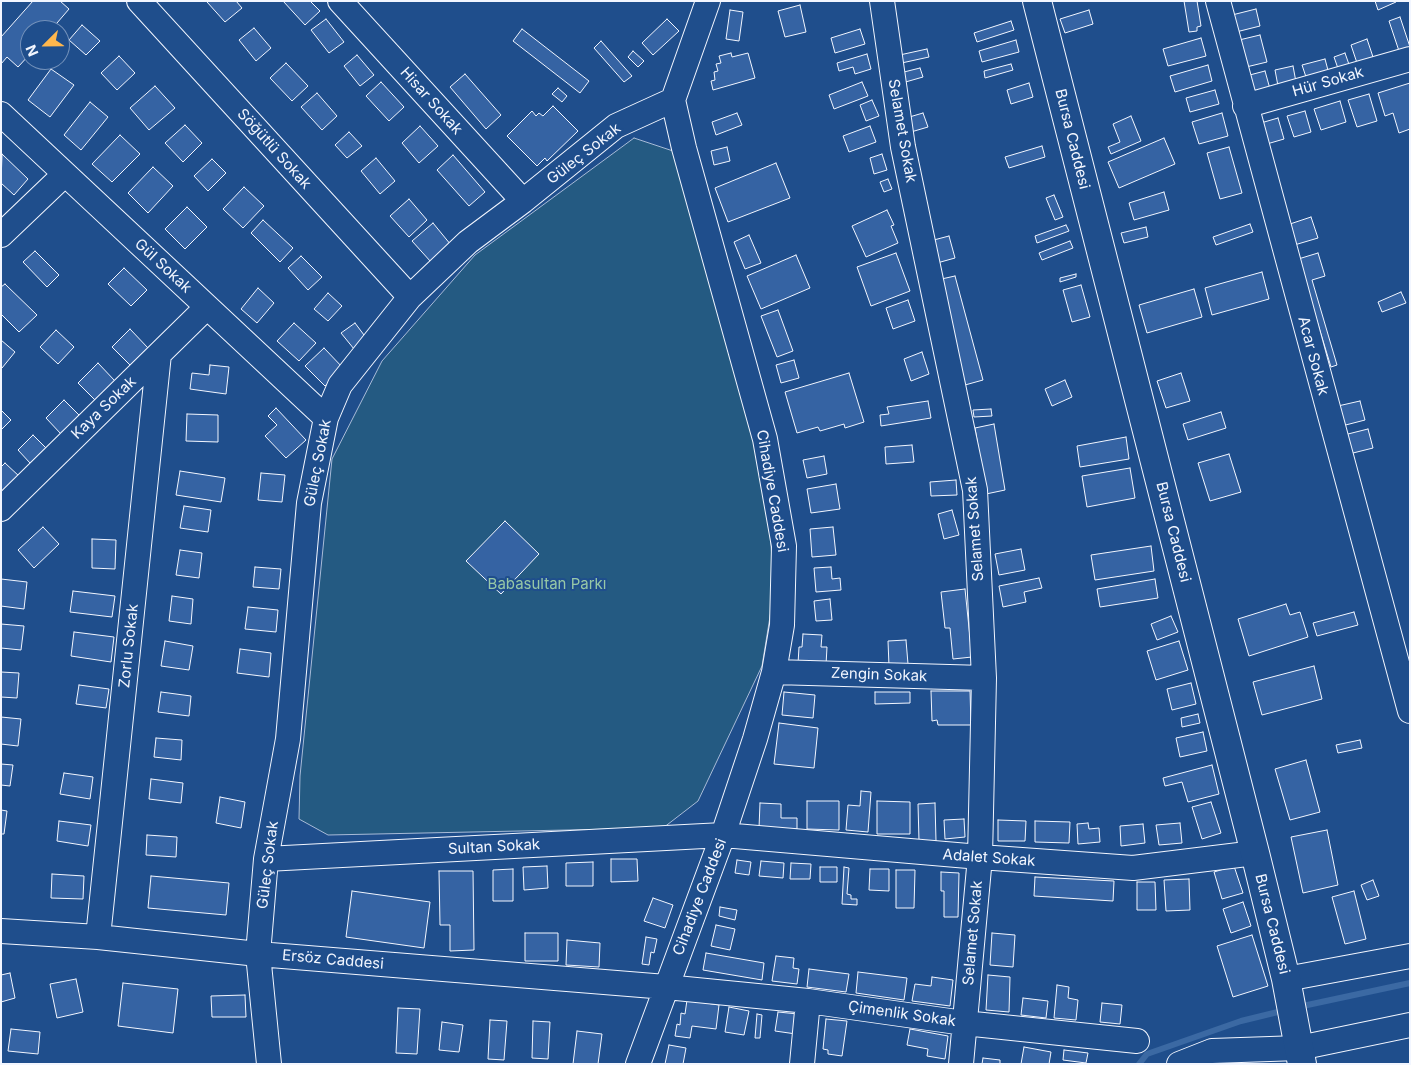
<!DOCTYPE html>
<meta charset="utf-8">
<style>
body{margin:0}
#map{position:relative;width:1411px;height:1065px;overflow:hidden;background:#1f4e8c;font-family:Inter,sans-serif}
canvas{display:block}
.frame{position:absolute;inset:0;border:2px solid #f2f6ff;pointer-events:none}
.north{position:absolute;left:20px;top:20px;width:50px;height:50px;box-sizing:border-box;background:#1f4e8c;border:1px solid #7391ba;border-radius:50%;rotate:247deg;font-size:14px;font-weight:700;line-height:20px;text-align:center;color:#f2f6ff}
.north::after{content:'';display:block;margin:auto;width:18px;height:22px;background:#ffb74d;clip-path:polygon(50% 0,100% 100%,50% 72%,0 100%)}
</style>
<div id="map">
<canvas width="1411" height="1065"></canvas>
<div class="frame"></div>
<div class="north">N</div>
</div>
<script>
const c = document.querySelector('canvas').getContext('2d');
c.lineJoin = 'round';
function fill(path, color) { c.fillStyle = color; c.fill(path, 'evenodd'); }
const toPath = rows => new Path2D(rows.map(r => 'M' + r).join(''));
function strokePath(path, color, width, dash) { c.strokeStyle = color; c.lineWidth = width; c.lineCap = dash ? 'butt' : 'round'; c.setLineDash(dash || []); c.stroke(path); }
function write(font, color, halo, rows, align = 'center') {
  c.font = font + ' Inter,sans-serif'; c.lineWidth = 4; c.setLineDash([]); c.textBaseline = 'middle'; c.strokeStyle = halo; c.fillStyle = color; for (const [text, x, y, turn = 0] of rows) {
    c.save(); c.translate(x, y); c.rotate((+turn || 0) * Math.PI / 180); c.textAlign = isNaN(turn) ? turn : align; if (halo) c.strokeText(text, 0, 0); c.fillText(text, 0, 0); c.restore();
  }
}
const green = toPath([
 [634,138,673,151,750,421,768,497,774,592,762,666,698,801,663,828,328,835,299,819,300,776,332,459,382,361,475,255,634,138]
]);
fill(green, '#245a82');
strokePath(green, '#a8bbd7', 1);
strokePath(toPath([
 [1298,1007,1410,983],
 [1139,1064,1147,1054,1241,1021,1286,1010]
]), '#3b69a3', 6);
const building = toPath([
 [33,1,60,1,69,9,51,30,30,30,30,54,18,67,7,57,1,64,1,37,33,1],
 [208,1,236,1,242,8,225,22,207,2,208,1],
 [283,1,310,1,320,11,305,25,283,1],
 [1184,1,1197,1,1201,26,1197,27,1197,31,1189,32,1184,1],
 [1375,1,1396,1,1396,2,1378,10,1375,1],
 [800,5,806,32,785,37,778,11,800,5],
 [1256,9,1260,26,1232,33,1228,16,1256,9],
 [730,10,743,12,739,41,726,39,730,10],
 [1089,10,1093,24,1065,33,1060,19,1089,10],
 [1400,17,1410,47,1410,54,1401,57,1389,21,1400,17],
 [326,19,344,42,329,53,311,30,326,19],
 [667,19,679,31,653,55,642,43,667,19],
 [1011,21,1014,30,977,42,974,33,1011,21],
 [82,25,100,41,86,55,69,40,82,25],
 [254,28,271,48,256,61,239,40,254,28],
 [522,29,589,81,580,93,513,41,522,29],
 [860,29,865,44,835,53,831,38,860,29],
 [1260,35,1267,62,1242,68,1235,41,1260,35],
 [1201,38,1206,56,1168,66,1163,49,1201,38],
 [1367,39,1375,63,1359,69,1351,45,1367,39],
 [1016,40,1019,52,982,62,979,51,1016,40],
 [601,41,632,76,624,82,594,48,601,41],
 [927,49,929,57,897,64,895,56,927,49],
 [633,51,644,61,638,67,628,57,633,51],
 [731,53,732,57,748,53,755,78,713,90,711,81,715,80,714,72,718,71,716,64,721,63,719,56,731,53],
 [1345,53,1352,73,1341,77,1334,57,1345,53],
 [867,54,871,69,855,74,853,67,839,71,837,63,867,54],
 [357,55,374,75,360,86,344,66,357,55],
 [119,56,135,73,117,90,101,73,119,56],
 [1325,59,1329,74,1307,80,1302,65,1325,59],
 [286,63,308,86,292,101,270,78,286,63],
 [1011,64,1013,70,985,78,984,71,1011,64],
 [1208,65,1212,81,1175,92,1170,76,1208,65],
 [1293,66,1296,82,1278,86,1275,70,1293,66],
 [920,68,923,77,902,83,900,73,920,68],
 [51,69,74,85,50,117,28,100,51,69],
 [1265,71,1270,89,1247,95,1242,77,1265,71],
 [465,74,501,115,486,129,450,87,465,74],
 [381,82,404,107,389,121,366,96,381,82],
 [862,82,868,96,834,109,829,95,862,82],
 [1029,83,1033,97,1011,104,1007,90,1029,83],
 [1410,83,1410,129,1399,133,1393,113,1385,116,1378,93,1410,83],
 [155,86,175,108,149,130,130,108,155,86],
 [558,88,567,96,562,102,552,94,558,88],
 [1215,90,1219,104,1190,112,1186,98,1215,90],
 [317,93,337,116,322,130,301,107,317,93],
 [1369,94,1377,121,1357,127,1348,100,1369,94],
 [872,100,879,116,866,121,860,105,872,100],
 [1340,101,1346,122,1321,130,1314,109,1340,101],
 [90,102,108,117,81,150,64,135,90,102],
 [553,106,578,131,547,161,545,158,537,166,507,136,532,111,536,116,539,113,543,116,553,106],
 [1305,111,1311,132,1294,137,1287,116,1305,111],
 [737,113,742,125,716,135,712,122,737,113],
 [923,113,928,127,911,132,906,118,923,113],
 [1222,113,1228,136,1199,144,1192,122,1222,113],
 [1131,116,1141,141,1111,154,1108,147,1120,142,1113,124,1131,116],
 [1278,118,1284,139,1260,146,1254,125,1278,118],
 [185,125,202,143,183,162,165,143,185,125],
 [420,126,438,146,419,163,402,143,420,126],
 [870,126,876,142,849,152,843,136,870,126],
 [349,132,362,146,347,158,335,145,349,132],
 [120,135,140,154,112,182,92,164,120,135],
 [1164,138,1175,164,1119,188,1108,162,1164,138],
 [1042,146,1045,157,1009,168,1005,157,1042,146],
 [727,147,730,161,714,165,711,151,727,147],
 [1229,147,1242,193,1220,199,1207,153,1229,147],
 [2,154,28,179,14,195,1,183,2,154],
 [882,154,887,170,874,174,870,158,882,154],
 [453,155,485,192,469,206,437,170,453,155],
 [376,158,395,181,380,194,361,171,376,158],
 [212,159,226,173,208,191,194,176,212,159],
 [776,163,790,198,728,222,715,188,776,163],
 [153,167,173,186,148,213,128,193,153,167],
 [888,179,892,189,884,192,880,182,888,179],
 [244,187,264,206,243,228,223,209,244,187],
 [1164,192,1169,210,1134,220,1129,203,1164,192],
 [1054,195,1063,217,1055,220,1046,198,1054,195],
 [409,199,427,220,409,237,390,216,409,199],
 [187,207,207,227,185,249,165,229,187,207],
 [887,210,894,225,891,226,898,243,866,257,852,226,887,210],
 [1311,217,1318,238,1291,246,1284,226,1311,217],
 [263,220,293,248,280,262,251,233,263,220],
 [433,223,451,245,431,262,412,241,433,223],
 [1250,224,1253,232,1216,245,1213,237,1250,224],
 [1066,225,1069,231,1037,243,1035,236,1066,225],
 [1146,227,1148,237,1124,243,1121,233,1146,227],
 [749,235,761,263,745,269,734,242,749,235],
 [949,236,955,258,937,263,930,241,949,236],
 [1070,241,1073,248,1042,260,1039,253,1070,241],
 [35,251,59,275,47,287,23,262,35,251],
 [896,253,910,291,871,306,857,267,896,253],
 [1318,253,1325,276,1312,280,1337,365,1331,367,1306,285,1295,260,1318,253],
 [796,255,810,288,761,309,747,276,796,255],
 [301,256,322,277,308,290,288,268,301,256],
 [124,268,147,290,131,306,108,284,124,268],
 [1262,272,1269,299,1212,315,1205,288,1262,272],
 [1076,274,1076,277,1060,282,1060,278,1076,274],
 [955,276,983,380,965,385,937,280,955,276],
 [5,284,37,315,19,332,1,314,1,287,5,284],
 [1081,285,1090,317,1072,322,1063,290,1081,285],
 [258,288,274,303,257,323,241,309,258,288],
 [1194,289,1202,317,1147,333,1139,305,1194,289],
 [1401,292,1406,303,1382,312,1378,302,1401,292],
 [328,293,342,306,328,321,314,309,328,293],
 [908,300,915,321,893,329,886,308,908,300],
 [778,310,793,351,777,357,761,316,778,310],
 [294,323,316,343,299,361,277,341,294,323],
 [355,323,367,339,354,349,341,333,355,323],
 [130,329,148,348,130,365,112,347,130,329],
 [56,330,74,347,58,364,40,347,56,330],
 [1,340,15,352,2,368,1,367,1,340],
 [324,348,344,369,325,386,305,366,324,348],
 [922,352,929,374,911,381,904,359,922,352],
 [794,360,799,378,781,383,776,365,794,360],
 [98,363,115,381,96,401,78,383,98,363],
 [210,365,229,367,226,394,190,389,192,373,209,375,210,365],
 [849,373,864,422,845,428,844,424,820,431,818,427,797,433,785,392,849,373],
 [1181,373,1190,401,1166,408,1157,381,1181,373],
 [1065,380,1072,397,1052,406,1045,389,1065,380],
 [64,400,79,415,61,434,46,418,64,400],
 [928,401,931,418,881,426,880,415,889,414,887,407,928,401],
 [1360,401,1365,420,1334,428,1329,408,1360,401],
 [276,408,306,440,286,458,265,436,277,425,268,416,276,408],
 [991,409,992,416,974,417,973,410,991,409],
 [1,410,11,420,1,430,1,410],
 [1221,412,1226,428,1188,440,1183,424,1221,412],
 [187,414,218,415,218,442,186,441,187,414],
 [994,424,1005,490,986,494,975,428,994,424],
 [1368,429,1373,448,1341,456,1336,437,1368,429],
 [33,435,46,448,30,463,18,450,33,435],
 [1126,437,1129,459,1080,467,1077,446,1126,437],
 [912,445,914,462,886,464,885,447,912,445],
 [1229,454,1241,492,1210,501,1198,463,1229,454],
 [824,456,827,474,807,478,803,460,824,456],
 [5,463,20,477,1,497,1,467,5,463],
 [1130,468,1135,498,1087,507,1082,476,1130,468],
 [180,471,225,478,221,502,176,495,180,471],
 [261,473,285,475,282,502,258,500,261,473],
 [956,480,957,495,931,496,930,482,956,480],
 [836,484,840,509,811,513,807,489,836,484],
 [184,506,211,510,208,532,180,528,184,506],
 [952,510,959,535,944,539,938,514,952,510],
 [505,521,539,554,501,594,466,561,505,521],
 [43,527,59,544,34,568,18,550,43,527],
 [833,527,836,555,812,557,810,529,833,527],
 [92,539,116,540,115,569,92,568,92,539],
 [1151,546,1154,571,1095,580,1091,555,1151,546],
 [1021,549,1025,570,999,575,995,554,1021,549],
 [180,550,202,553,199,578,176,575,180,550],
 [255,567,281,569,279,589,253,587,255,567],
 [831,567,832,579,840,578,841,590,816,592,814,568,831,567],
 [1039,578,1042,588,1024,592,1026,602,1003,607,999,586,1039,578],
 [1,579,27,582,24,609,1,606,1,579],
 [1155,579,1158,598,1100,607,1097,589,1155,579],
 [965,589,972,657,953,659,950,628,945,628,941,592,965,589],
 [73,591,115,596,112,617,70,612,73,591],
 [172,596,193,599,191,624,169,621,172,596],
 [830,599,832,620,816,621,814,601,830,599],
 [1286,604,1290,615,1300,612,1308,637,1249,656,1238,619,1286,604],
 [248,607,278,610,276,632,245,629,248,607],
 [1354,612,1358,625,1317,636,1313,623,1354,612],
 [1171,616,1178,632,1157,640,1151,624,1171,616],
 [1,624,24,626,21,650,1,648,1,624],
 [74,632,114,637,111,662,71,656,74,632],
 [803,634,822,635,821,647,827,647,826,665,798,664,799,647,802,647,803,634],
 [906,640,908,664,889,666,888,641,906,640],
 [165,641,193,646,189,670,161,666,165,641],
 [1179,641,1188,670,1156,680,1147,651,1179,641],
 [240,649,271,653,269,677,237,673,240,649],
 [1314,666,1322,699,1262,715,1253,682,1314,666],
 [1,672,19,673,17,698,1,697,1,672],
 [1191,683,1196,704,1172,710,1167,689,1191,683],
 [79,685,109,689,106,708,76,704,79,685],
 [931,691,970,691,971,725,938,725,937,720,932,721,931,691],
 [161,692,191,696,189,716,158,712,161,692],
 [784,692,815,695,813,718,782,715,784,692],
 [875,692,910,692,910,703,875,704,875,692],
 [1198,714,1200,723,1182,727,1181,718,1198,714],
 [1,717,21,719,18,746,1,744,1,717],
 [779,723,818,728,814,768,774,764,779,723],
 [1203,732,1207,751,1180,757,1176,738,1203,732],
 [156,738,182,740,181,760,154,757,156,738],
 [1360,740,1362,748,1338,753,1336,745,1360,740],
 [1306,760,1320,812,1290,820,1275,769,1306,760],
 [1,764,13,765,10,786,1,785,1,764],
 [1212,765,1219,794,1188,802,1182,782,1165,786,1163,778,1212,765],
 [64,773,93,777,90,799,60,794,64,773],
 [151,779,183,783,181,803,149,799,151,779],
 [861,791,871,792,868,832,846,830,848,805,860,806,861,791],
 [220,797,245,802,241,828,216,823,220,797],
 [807,801,839,801,839,830,807,829,807,801],
 [877,801,910,802,910,834,877,834,877,801],
 [1211,802,1221,833,1202,839,1192,807,1211,802],
 [760,803,781,804,781,818,797,818,797,829,759,828,760,803],
 [935,803,936,841,919,841,918,804,935,803],
 [1,810,7,811,4,834,1,834,1,810],
 [964,819,965,837,945,839,944,820,964,819],
 [998,820,1026,821,1025,841,998,841,998,820],
 [59,821,91,825,88,846,57,841,59,821],
 [1035,821,1070,822,1069,843,1035,842,1035,821],
 [1088,823,1089,829,1099,828,1100,842,1078,844,1077,824,1088,823],
 [1180,823,1182,843,1159,845,1156,825,1180,823],
 [1143,824,1145,843,1121,846,1120,826,1143,824],
 [1327,830,1338,885,1303,893,1291,837,1327,830],
 [147,835,177,837,176,857,146,855,147,835],
 [611,859,637,859,638,881,611,882,611,859],
 [737,860,751,862,749,875,735,873,737,860],
 [761,861,784,863,783,878,759,876,761,861],
 [593,862,593,886,566,886,566,863,593,862],
 [791,863,811,864,810,879,790,879,791,863],
 [547,866,548,888,524,890,523,867,547,866],
 [1234,866,1243,893,1222,899,1214,872,1234,866],
 [820,867,837,867,837,882,820,882,820,867],
 [844,867,849,868,847,894,851,895,851,899,857,899,857,905,842,904,844,867],
 [513,869,513,901,493,901,493,870,513,869],
 [870,869,889,869,889,891,869,890,870,869],
 [896,870,915,870,914,908,896,908,896,870],
 [439,871,473,871,474,950,450,951,450,925,440,925,439,871],
 [941,872,959,873,958,917,944,917,944,891,941,891,941,872],
 [52,874,84,876,83,899,51,898,52,874],
 [151,876,229,883,226,915,148,908,151,876],
 [1035,877,1114,881,1113,901,1034,896,1035,877],
 [1189,879,1190,910,1166,911,1164,880,1189,879],
 [1373,880,1379,896,1367,900,1361,885,1373,880],
 [1137,882,1155,882,1156,910,1137,910,1137,882],
 [352,891,430,902,424,948,346,937,352,891],
 [1354,891,1366,939,1345,944,1332,897,1354,891],
 [653,898,673,905,665,928,644,921,653,898],
 [1243,902,1251,926,1231,933,1223,909,1243,902],
 [720,907,737,910,735,920,719,916,720,907],
 [716,925,735,929,730,950,711,946,716,925],
 [525,933,558,933,558,961,525,961,525,933],
 [992,933,1015,935,1013,967,990,965,992,933],
 [1252,935,1268,986,1233,997,1217,946,1252,935],
 [646,937,657,939,654,953,651,952,649,965,642,964,646,937],
 [567,940,600,943,599,967,566,965,567,940],
 [706,953,764,963,762,980,703,970,706,953],
 [776,956,794,958,793,968,799,969,797,984,772,981,776,956],
 [809,969,849,974,846,992,807,987,809,969],
 [858,972,907,978,904,1000,856,993,858,972],
 [10,973,15,998,1,1002,1,975,10,973],
 [988,975,1010,977,1009,1012,986,1010,988,975],
 [932,977,953,980,950,1006,912,1001,915,984,931,986,932,977],
 [76,979,83,1012,57,1018,50,984,76,979],
 [123,983,178,989,173,1033,118,1026,123,983],
 [1057,985,1069,987,1068,998,1078,1000,1076,1020,1054,1018,1057,985],
 [245,995,246,1017,212,1017,211,996,245,995],
 [1023,998,1048,1001,1046,1018,1021,1015,1023,998],
 [687,1000,719,1005,716,1029,692,1026,690,1038,675,1036,677,1024,680,1025,681,1013,685,1014,687,1000],
 [1102,1003,1122,1005,1120,1024,1100,1022,1102,1003],
 [729,1007,749,1011,744,1035,725,1032,729,1007],
 [398,1008,420,1009,417,1054,396,1053,398,1008],
 [778,1012,798,1014,796,1034,775,1031,778,1012],
 [757,1014,762,1015,760,1038,755,1038,757,1014],
 [826,1019,847,1021,842,1056,828,1054,828,1050,823,1049,826,1019],
 [490,1020,507,1021,504,1060,488,1059,490,1020],
 [533,1021,550,1022,548,1059,532,1058,533,1021],
 [442,1022,463,1025,459,1052,439,1050,442,1022],
 [11,1029,40,1032,38,1054,8,1051,11,1029],
 [910,1029,948,1036,945,1059,927,1056,928,1049,907,1045,910,1029],
 [577,1031,602,1034,598,1064,573,1064,577,1031],
 [669,1045,686,1048,683,1064,665,1064,669,1045],
 [1024,1047,1051,1052,1049,1064,1021,1064,1024,1047],
 [1064,1050,1088,1053,1086,1063,1063,1060,1064,1050],
 [983,1058,1000,1060,1000,1064,982,1064,983,1058]
]);
fill(building, '#3563a3');
strokePath(building, '#f2f6ff', 1);
const minor = toPath([
 [139,1,410,297],
 [340,1,523,201],
 [882,1,903,147,975,490,984,678,980,857,961,1064],
 [1218,1,1410,711],
 [1245,106,1410,59],
 [1,114,326,418],
 [1,235,65,174],
 [1,509,207,307],
 [774,672,984,678],
 [266,859,723,835,980,857,1133,868,1255,853],
 [1,931,98,937,258,954,666,987,808,1001,964,1023,1137,1041],
 [98,937,159,354],
 [1286,979,1410,956],
 [269,1064,258,954,266,859,288,739,309,503,326,418,340,385,410,297,468,242,523,201,616,126,673,100],
 [638,1064,723,835,755,739,774,672,782,625,784,546,765,439,684,148,673,100,708,1],
 [802,1064,808,1001],
 [1179,1064,1212,1051,1299,1048,1410,1025]
]);
const major = toPath([
 [1037,1,1255,853,1286,979,1302,1064]
]);
strokePath(minor, '#f2f6ff', 26);
strokePath(major, '#f2f6ff', 30);
strokePath(minor, '#1f4e8c', 24);
strokePath(major, '#1f4e8c', 28);
write('15px', '#f2f6ff', '#1f4e8c', [
 ["Hür Sokak",1328,82,-16],
 ["Hisar Sokak",431,101,48],
 ["Selamet Sokak",902,131,80],
 ["Bursa Caddesi",1072,139,76],
 ["Söğütlü Sokak",274,149,48],
 ["Güleç Sokak",584,154,-38],
 ["Gül Sokak",163,266,43],
 ["Acar Sokak",1313,356,75],
 ["Kaya Sokak",104,408,-44],
 ["Güleç Sokak",318,463,-79],
 ["Cihadiye Caddesi",772,491,80],
 ["Selamet Sokak",975,529,-94],
 ["Bursa Caddesi",1173,532,76],
 ["Zorlu Sokak",129,646,-84],
 ["Zengin Sokak",879,675,2],
 ["Sultan Sokak",494,847,-3],
 ["Adalet Sokak",989,858,4],
 ["Güleç Sokak",268,865,-83],
 ["Cihadiye Caddesi",700,897,-69],
 ["Bursa Caddesi",1272,924,76],
 ["Selamet Sokak",973,933,-85],
 ["Ersöz Caddesi",333,960,5],
 ["Çimenlik Sokak",902,1014,8]
]);
write('15px', '#97c8a6', '#1f4e8c', [
 ["Babasultan Parkı",547,584]
]);
</script>
